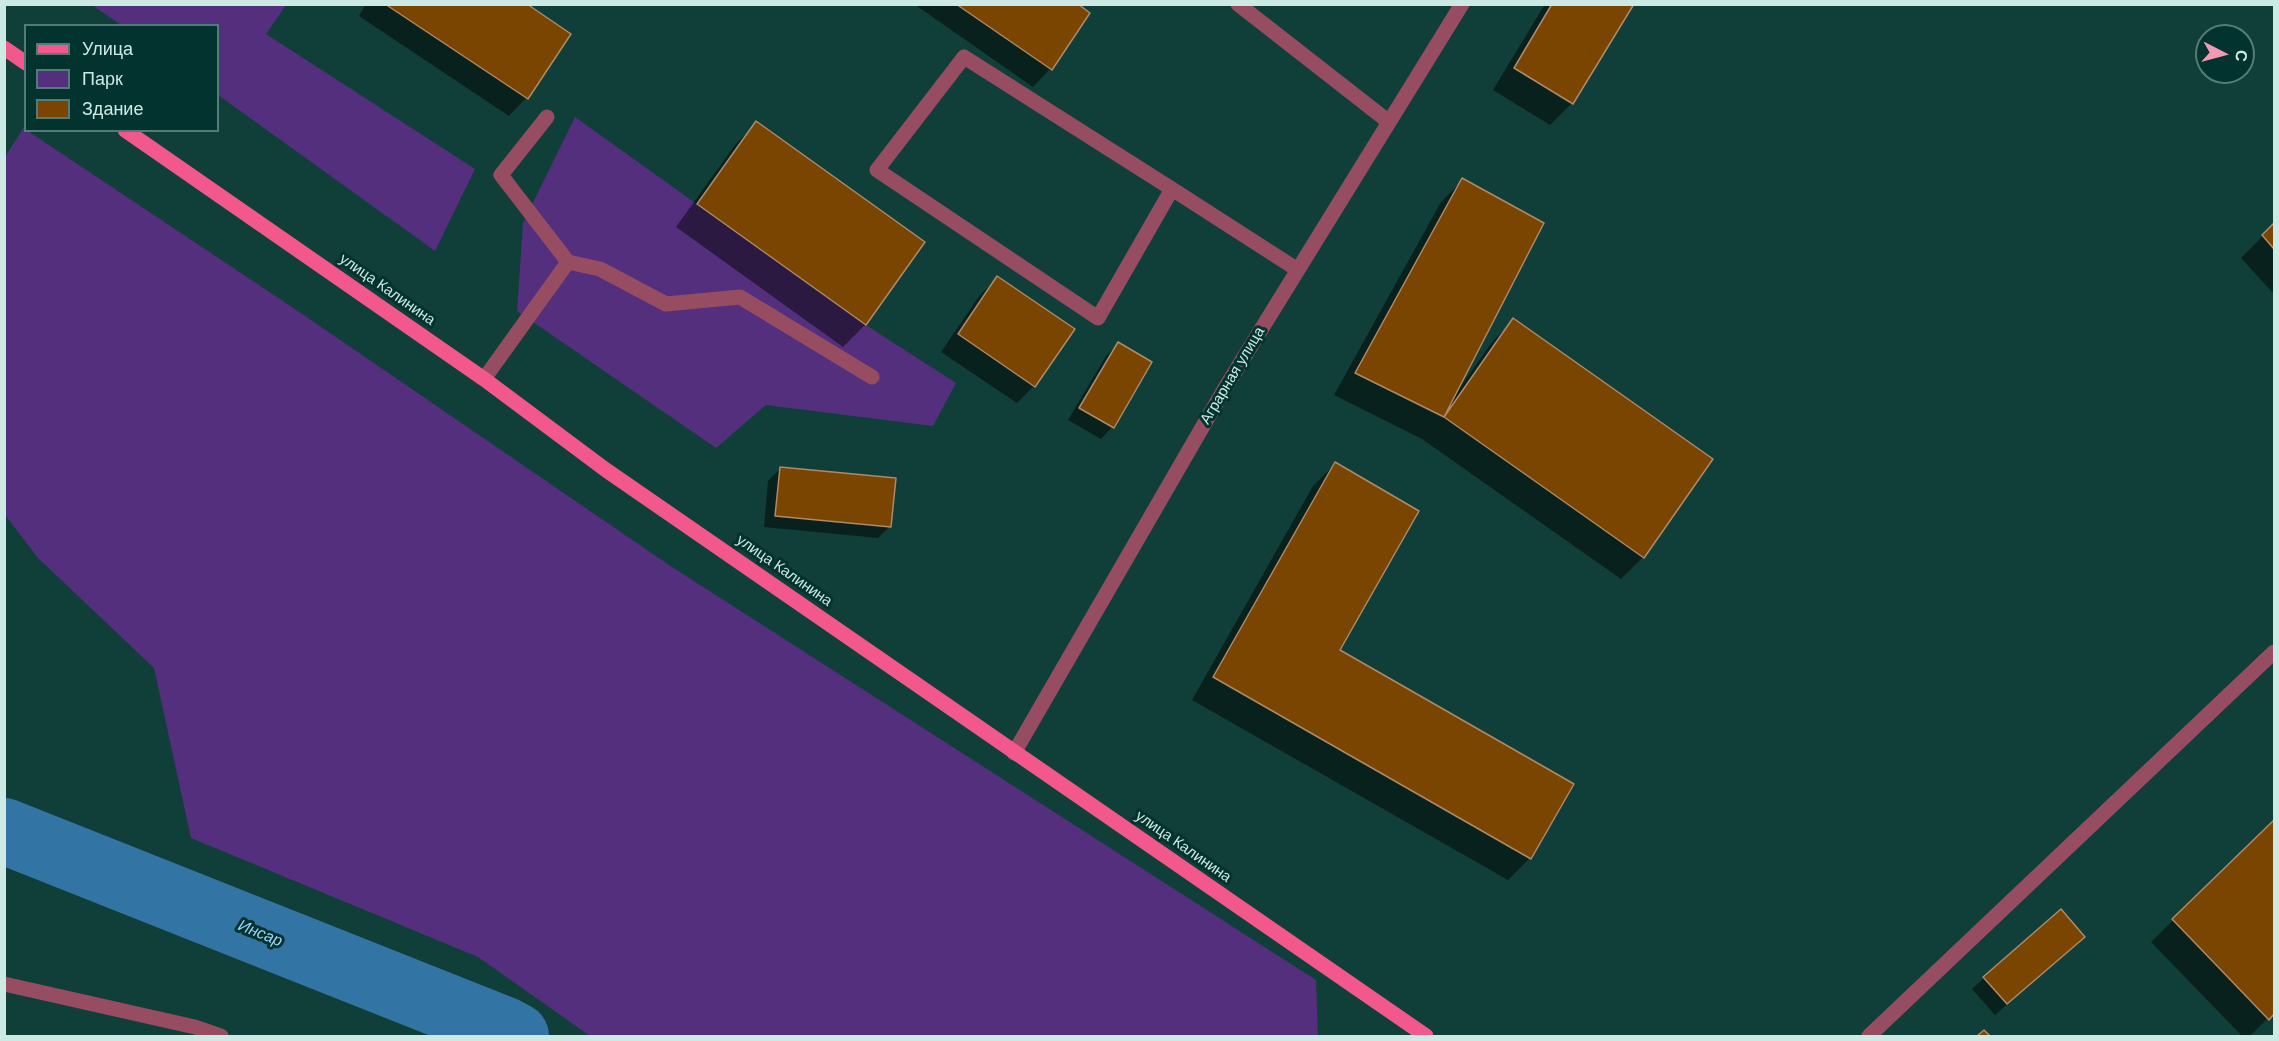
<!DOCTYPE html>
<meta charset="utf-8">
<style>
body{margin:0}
#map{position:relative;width:2279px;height:1041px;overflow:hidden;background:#103e38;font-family:"DM Sans",sans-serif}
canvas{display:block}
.frame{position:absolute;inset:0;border:6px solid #cde9e4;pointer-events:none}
.legend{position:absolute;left:24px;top:24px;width:195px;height:108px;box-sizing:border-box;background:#03332e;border:2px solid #547c77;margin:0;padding:8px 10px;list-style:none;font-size:18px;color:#cde9e4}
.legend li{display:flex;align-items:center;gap:12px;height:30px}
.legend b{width:30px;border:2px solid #547c77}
.north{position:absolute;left:2195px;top:24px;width:60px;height:60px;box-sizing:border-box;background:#03332e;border:2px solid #547c77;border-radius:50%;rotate:96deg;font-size:16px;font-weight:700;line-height:24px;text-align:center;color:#cde9e4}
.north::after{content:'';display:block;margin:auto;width:21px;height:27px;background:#f19ab1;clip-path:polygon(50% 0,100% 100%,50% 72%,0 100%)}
</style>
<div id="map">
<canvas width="2279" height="1041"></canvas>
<div class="frame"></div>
<ul class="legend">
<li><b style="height:8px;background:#f2588c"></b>Улица</li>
<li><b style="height:16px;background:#542f7d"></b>Парк</li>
<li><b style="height:16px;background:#7a4501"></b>Здание</li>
</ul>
<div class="north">С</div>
</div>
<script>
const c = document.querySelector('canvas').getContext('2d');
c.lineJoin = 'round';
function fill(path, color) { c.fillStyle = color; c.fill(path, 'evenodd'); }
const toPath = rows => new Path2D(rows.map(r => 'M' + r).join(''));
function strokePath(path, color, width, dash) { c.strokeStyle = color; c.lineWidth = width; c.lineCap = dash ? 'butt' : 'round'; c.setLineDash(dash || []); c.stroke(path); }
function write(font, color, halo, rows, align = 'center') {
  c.font = font + ' "DM Sans",sans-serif'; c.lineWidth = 6; c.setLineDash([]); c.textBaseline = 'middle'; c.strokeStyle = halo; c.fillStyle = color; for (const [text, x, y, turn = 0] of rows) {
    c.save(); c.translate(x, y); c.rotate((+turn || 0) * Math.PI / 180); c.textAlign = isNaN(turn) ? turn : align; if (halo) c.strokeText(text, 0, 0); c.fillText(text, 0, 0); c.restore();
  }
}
fill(toPath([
 [92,5,286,5,266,34,475,169,435,251,218,95,218,26,121,25],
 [575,117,866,325,956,383,933,426,766,405,716,448,517,311,523,223],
 [24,127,26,130,28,131,292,307,669,565,1316,980,1318,1036,590,1036,478,957,191,838,154,668,38,558,5,515,5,157]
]), '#542f7d');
fill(toPath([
 [366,4,525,4,569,34,526,98,509,116,359,16],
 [914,4,1075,4,1088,14,1050,69,1033,87],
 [1545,4,1632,4,1572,103,1550,125,1493,90],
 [757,123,923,242,865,325,843,347,676,227,735,145],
 [1463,180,1459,385,1461,386,1492,342,1514,320,1643,557,1621,579,1422,439,1334,395,1441,202],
 [2274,225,2274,294,2241,258],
 [998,278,1034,386,1017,403,941,352,980,295],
 [1118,344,1150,363,1112,427,1101,439,1068,420,1106,356],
 [1335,464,1338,651,1572,785,1530,858,1508,880,1192,700,1313,486],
 [780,469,890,526,878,538,764,527,768,481],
 [2274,822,2274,1012,2250,1036,2242,1036,2151,942],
 [2071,948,1995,1015,1972,989,1984,978]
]), '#0007');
strokePath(toPath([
 [4,831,505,1030,516,1036]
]), '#3275a5', 66);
const building = toPath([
 [385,4,527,4,571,34,528,99,385,4],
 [956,4,1078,4,1090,13,1052,70,956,4],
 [1552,4,1634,4,1573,104,1514,68,1552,4],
 [756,121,925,242,866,325,697,204,756,121],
 [1462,178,1544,223,1444,417,1355,373,1462,178],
 [2274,223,2274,249,2262,235,2274,223],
 [997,276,1075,329,1035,387,958,334,997,276],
 [1513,318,1713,459,1644,558,1444,417,1513,318],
 [1118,342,1152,362,1114,428,1079,408,1118,342],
 [1335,462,1419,511,1340,650,1574,784,1531,859,1213,677,1335,462],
 [780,467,896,478,891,527,775,516,780,467],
 [2274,820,2274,1014,2269,1020,2172,919,2274,820],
 [2061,909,2085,937,2007,1004,1983,977,2061,909],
 [1984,1030,1990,1036,1977,1036,1984,1030]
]);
fill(building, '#7a4501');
strokePath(building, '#ae8a6b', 1.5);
strokePath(toPath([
 [1238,4,1389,122],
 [1172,189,1098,318,877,170,964,57,1172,189,1298,270],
 [568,262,600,269,666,304,740,297,872,377],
 [484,379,568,262,501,175,547,117],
 [1014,753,1225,388,1462,4],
 [4,984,195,1027,221,1036],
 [1869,1036,2274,652]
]), '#964c61', 15);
strokePath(toPath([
 [4,48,26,63],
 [125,130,484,379,606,470,1426,1036]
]), '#f2588c', 15);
write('15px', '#cde9e4', '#03332e', [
 ["улица Калинина",387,290,35],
 ["Аграрная улица",1233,376,-59],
 ["улица Калинина",784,571,35],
 ["улица Калинина",1183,847,35]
]);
write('italic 16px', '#a0d4fd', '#03332e', [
 ["Инсар",260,934,22]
]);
</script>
